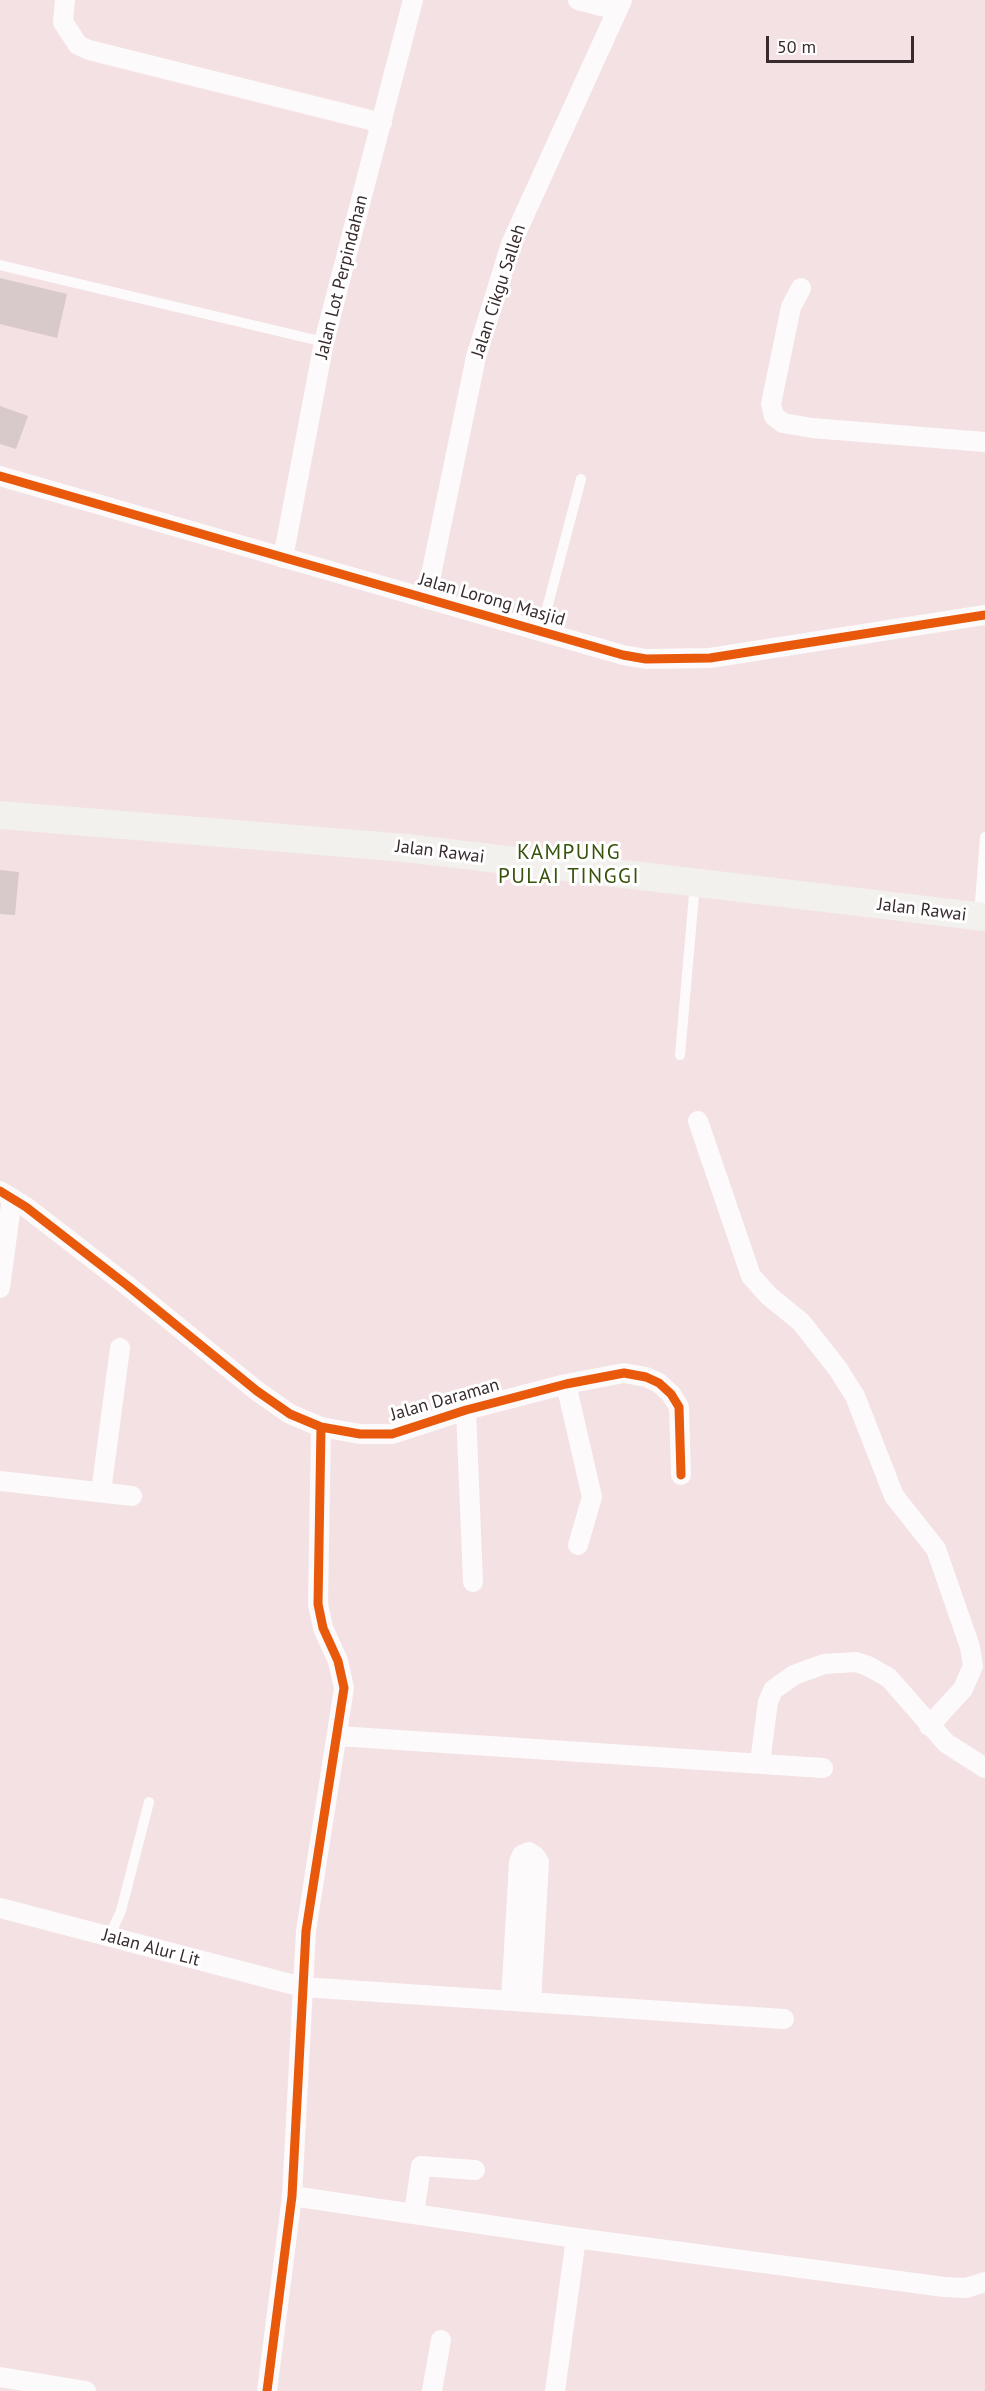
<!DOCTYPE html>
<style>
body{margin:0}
#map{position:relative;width:985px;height:2391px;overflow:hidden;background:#f4e1e4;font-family:"PT Sans",sans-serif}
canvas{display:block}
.scale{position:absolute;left:766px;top:36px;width:148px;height:27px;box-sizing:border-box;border:3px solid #382b2d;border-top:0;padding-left:8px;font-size:18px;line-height:21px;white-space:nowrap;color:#382b2d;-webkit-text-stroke:4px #fff;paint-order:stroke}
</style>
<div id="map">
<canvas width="985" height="2391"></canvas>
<div class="scale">50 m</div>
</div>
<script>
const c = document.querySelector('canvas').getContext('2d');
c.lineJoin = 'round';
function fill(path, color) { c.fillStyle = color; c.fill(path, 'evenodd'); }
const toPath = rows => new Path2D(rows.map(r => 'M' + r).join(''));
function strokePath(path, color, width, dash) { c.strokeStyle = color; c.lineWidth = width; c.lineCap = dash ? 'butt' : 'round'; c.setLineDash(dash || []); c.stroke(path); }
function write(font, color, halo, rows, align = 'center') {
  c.font = font + ' "PT Sans",sans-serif'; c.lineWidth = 6; c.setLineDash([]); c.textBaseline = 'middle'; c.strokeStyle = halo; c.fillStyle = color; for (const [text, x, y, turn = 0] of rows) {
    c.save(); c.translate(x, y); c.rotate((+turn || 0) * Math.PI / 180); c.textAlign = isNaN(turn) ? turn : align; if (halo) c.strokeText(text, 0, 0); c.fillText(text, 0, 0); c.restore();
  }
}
fill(toPath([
 [0,278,67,294,57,338,0,324],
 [0,406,28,416,16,449,0,444],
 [0,870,19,872,15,915,0,914]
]), '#d8c9cb');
strokePath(toPath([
 [0,265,324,342],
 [541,631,581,479],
 [979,916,985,837],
 [680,1055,695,883],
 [109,1937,121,1911,149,1802]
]), '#fdfafb', 10);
strokePath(toPath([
 [65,0,63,22,78,45,89,50,382,123],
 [578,0,617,10],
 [801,288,791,307,771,404,774,416,783,423,812,428,985,442],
 [0,476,623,655,646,659,710,658,985,615],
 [283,558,324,342,413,0],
 [426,599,476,357,511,244,622,0],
 [698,1121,751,1276,769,1296,801,1322,838,1369,855,1396,894,1496,936,1549,970,1647,973,1666,963,1689,929,1726],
 [0,1191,26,1207,128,1286,257,1391,290,1414,321,1427,360,1434,392,1434,466,1410,566,1384,624,1373,646,1377,659,1383,671,1394,679,1407,681,1475],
 [0,1288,12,1198],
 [566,1384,592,1497,578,1545],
 [466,1410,473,1582],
 [0,1481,132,1496],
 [101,1492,120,1348],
 [338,1736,823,1768],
 [760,1762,768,1702,773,1690,794,1675,824,1664,856,1662,868,1666,889,1678,946,1743,985,1768],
 [0,1908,302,1987,784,2019],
 [511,2000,519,1862,522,1855,529,1852,535,1856,539,1862,531,2002],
 [292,2196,576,2238,944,2287,966,2288,985,2282],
 [414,2214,421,2166,475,2170],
 [0,2377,86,2391],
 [267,2391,292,2196,306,1931,344,1688,338,1661,323,1628,318,1604,321,1427],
 [432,2391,441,2340],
 [555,2391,576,2238]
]), '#fdfafb', 20);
strokePath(toPath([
 [0,815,406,848,985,917]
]), '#f2f1ed', 28);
strokePath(toPath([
 [0,476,623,655,646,659,710,658,985,615],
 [0,1191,26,1207,128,1286,257,1391,290,1414,321,1427,360,1434,392,1434,466,1410,566,1384,624,1373,646,1377,659,1383,671,1394,679,1407,681,1475],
 [267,2391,292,2196,306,1931,344,1688,338,1661,323,1628,318,1604,321,1427]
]), '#e8590c', 9);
write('18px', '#382b2d', '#fff', [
 ["Jalan Lot Perpindahan",342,277,-76],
 ["Jalan Cikgu Salleh",499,291,-72],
 ["Jalan Lorong Masjid",492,600,16],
 ["Jalan Rawai",440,852,7],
 ["Jalan Rawai",922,910,7],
 ["Jalan Daraman",445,1400,-16],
 ["Jalan Alur Lit",151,1948,15]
]);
c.letterSpacing = '1.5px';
write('21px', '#37520a', '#fff', [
 ["KAMPUNG",569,853],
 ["PULAI TINGGI",569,877]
]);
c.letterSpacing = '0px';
</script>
